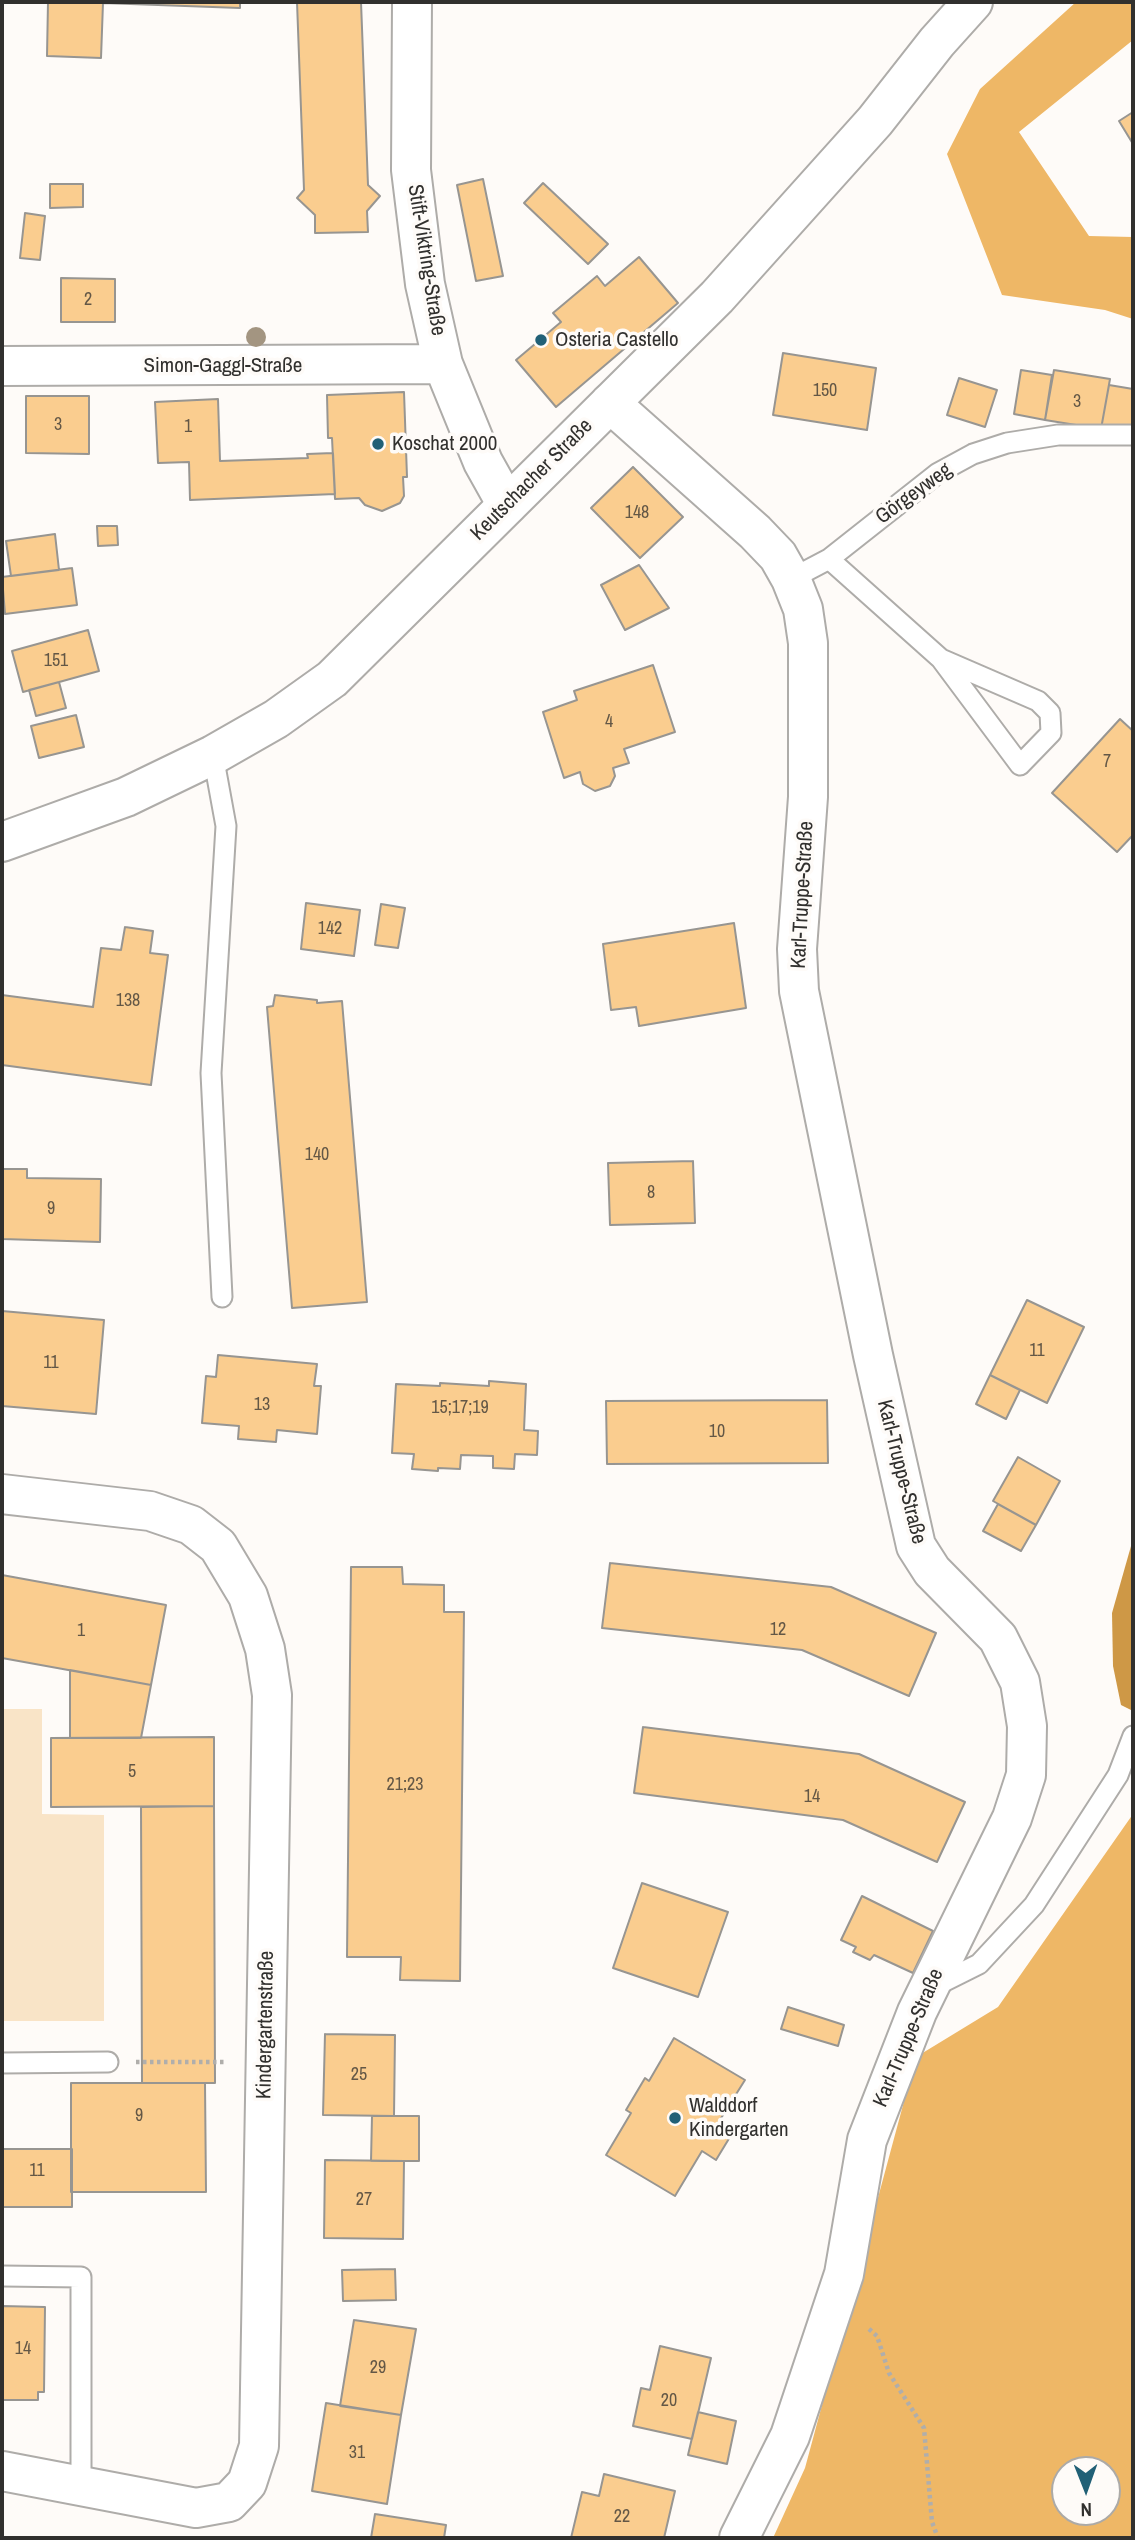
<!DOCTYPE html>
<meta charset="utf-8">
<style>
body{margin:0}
#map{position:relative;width:1135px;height:2540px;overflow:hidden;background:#fefbf8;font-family:"Archivo Narrow",sans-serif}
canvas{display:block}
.frame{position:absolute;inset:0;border:4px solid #31302e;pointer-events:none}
.north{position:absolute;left:1051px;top:2456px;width:70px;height:70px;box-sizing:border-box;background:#fefbf8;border:2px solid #acaaa7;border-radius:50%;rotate:179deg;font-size:19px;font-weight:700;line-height:28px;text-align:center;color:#31302e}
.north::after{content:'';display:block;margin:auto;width:24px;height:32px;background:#216076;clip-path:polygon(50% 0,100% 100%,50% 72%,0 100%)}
</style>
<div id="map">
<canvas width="1135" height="2540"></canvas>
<div class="frame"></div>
<div class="north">N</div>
</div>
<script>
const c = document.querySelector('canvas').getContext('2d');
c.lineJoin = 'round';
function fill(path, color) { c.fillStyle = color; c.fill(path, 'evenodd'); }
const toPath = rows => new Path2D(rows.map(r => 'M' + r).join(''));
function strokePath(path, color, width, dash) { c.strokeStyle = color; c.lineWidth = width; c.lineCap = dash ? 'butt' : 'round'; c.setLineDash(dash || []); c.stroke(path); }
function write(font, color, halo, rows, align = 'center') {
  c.font = font + ' "Archivo Narrow",sans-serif'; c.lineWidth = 7; c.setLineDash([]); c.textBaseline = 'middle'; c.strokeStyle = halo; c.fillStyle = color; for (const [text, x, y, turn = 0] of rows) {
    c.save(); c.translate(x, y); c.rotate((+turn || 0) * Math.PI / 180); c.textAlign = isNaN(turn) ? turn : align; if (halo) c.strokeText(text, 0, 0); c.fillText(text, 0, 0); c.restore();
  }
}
fill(toPath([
 [2,1709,42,1709,42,1814,104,1815,104,2021,2,2021]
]), '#f9e4c7');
fill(toPath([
 [1076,2,1133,2,1133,40,1019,132,1089,236,1133,237,1133,319,1105,310,1002,295,947,154,980,89],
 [1133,1814,1133,2538,773,2538,805,2468,916,2057,998,2007],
 [1065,2470,1107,2470,1107,2512,1065,2512]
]), '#eeb766');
fill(toPath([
 [1133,1539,1133,1711,1121,1705,1113,1666,1112,1613]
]), '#ce9846');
const building = toPath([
 [48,2,240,2,240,8,103,3,101,58,47,56,48,2],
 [297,2,361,2,368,185,380,196,367,211,368,232,315,233,315,215,297,198,304,190,297,2],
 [1133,112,1133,144,1119,121,1133,112],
 [483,179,503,276,476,281,457,185,483,179],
 [543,183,608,244,588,264,524,203,543,183],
 [50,184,83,184,83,207,50,208,50,184],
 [25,213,45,216,40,260,20,258,25,213],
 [639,257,678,303,556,407,516,360,561,322,553,313,597,276,605,286,639,257],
 [61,278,115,279,115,322,61,322,61,278],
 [783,353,876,368,867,430,773,415,783,353],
 [1021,370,1052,375,1045,420,1014,414,1021,370],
 [1054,370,1110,379,1101,429,1045,420,1054,370],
 [959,378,997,390,985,427,947,415,959,378],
 [1109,385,1133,389,1133,427,1101,429,1109,385],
 [404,392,407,477,403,477,404,496,400,503,382,511,365,505,359,498,335,499,332,438,328,438,327,395,404,392],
 [26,396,89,396,89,454,26,453,26,396],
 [218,399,220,461,308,458,307,454,333,453,335,494,190,500,189,462,158,463,155,402,218,399],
 [633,467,683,517,640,558,591,508,633,467],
 [97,526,117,526,118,545,98,546,97,526],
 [55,534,59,570,11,576,6,541,55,534],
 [639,565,669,608,625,630,601,585,639,565],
 [72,568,77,605,5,614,2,577,72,568],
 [88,630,99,671,23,692,12,651,88,630],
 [653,665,675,732,624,749,629,763,613,768,615,776,610,786,595,791,583,784,580,772,564,778,543,712,577,700,574,691,653,665],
 [59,682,66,708,36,716,29,690,59,682],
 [76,715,84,747,39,758,31,726,76,715],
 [1120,719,1133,731,1133,835,1117,852,1052,793,1120,719],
 [306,903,360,910,354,956,301,949,306,903],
 [381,904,405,908,398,948,375,945,381,904],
 [734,923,746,1008,639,1026,636,1007,611,1010,603,944,734,923],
 [125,927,153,931,150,953,168,955,151,1085,2,1065,2,995,93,1007,101,948,121,950,125,927],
 [275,995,317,1000,317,1003,342,1001,367,1302,292,1308,267,1007,273,1006,275,995],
 [693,1161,695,1223,610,1225,608,1163,693,1161],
 [2,1169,27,1169,27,1178,101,1179,100,1242,2,1239,2,1169],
 [1027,1300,1084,1327,1047,1403,990,1375,1027,1300],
 [2,1311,104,1320,96,1414,2,1406,2,1311],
 [218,1355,317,1364,314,1386,321,1386,317,1434,277,1430,276,1442,238,1439,239,1426,202,1423,206,1376,216,1377,218,1355],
 [990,1375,1020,1390,1006,1419,976,1404,990,1375],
 [489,1381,526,1384,524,1430,538,1431,537,1455,515,1454,514,1469,493,1468,493,1456,461,1455,460,1469,438,1468,438,1471,412,1469,414,1454,392,1453,396,1384,440,1386,440,1383,489,1386,489,1381],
 [827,1400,828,1463,607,1464,606,1401,827,1400],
 [1018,1457,1060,1481,1036,1525,993,1501,1018,1457],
 [998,1504,1036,1525,1021,1551,983,1531,998,1504],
 [610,1563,831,1587,936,1633,909,1696,802,1650,602,1628,610,1563],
 [351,1567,402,1567,403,1584,444,1585,444,1612,464,1612,460,1981,400,1980,401,1957,347,1957,351,1567],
 [2,1575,166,1605,151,1685,2,1658,2,1575],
 [70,1670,151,1685,141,1738,70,1738,70,1670],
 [643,1727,859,1754,965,1802,937,1862,843,1820,634,1793,643,1727],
 [214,1737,214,1806,51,1807,51,1738,214,1737],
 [214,1806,215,2083,142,2083,141,1807,214,1806],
 [642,1883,728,1912,698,1997,613,1968,642,1883],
 [862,1896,933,1931,913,1973,874,1955,870,1960,853,1952,856,1947,841,1940,862,1896],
 [788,2007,844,2025,838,2046,781,2029,788,2007],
 [325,2034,395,2035,394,2116,323,2115,325,2034],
 [674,2038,745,2080,718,2123,733,2132,716,2160,702,2151,675,2196,606,2155,631,2113,626,2110,645,2078,649,2081,674,2038],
 [71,2083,205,2083,206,2192,71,2192,71,2083],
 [372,2116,419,2116,419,2161,371,2161,372,2116],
 [2,2149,72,2149,72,2207,2,2207,2,2149],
 [325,2160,404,2161,403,2239,324,2238,325,2160],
 [395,2269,396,2300,343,2301,342,2270,395,2269],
 [2,2306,45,2307,44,2392,38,2392,38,2400,2,2400,2,2306],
 [354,2320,416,2329,401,2415,340,2406,354,2320],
 [660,2346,711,2358,692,2439,633,2426,641,2388,650,2390,660,2346],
 [326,2403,401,2415,387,2504,312,2491,326,2403],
 [698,2412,736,2421,727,2464,688,2455,698,2412],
 [604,2474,675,2491,664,2538,571,2538,582,2492,599,2496,604,2474],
 [375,2514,446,2525,444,2538,371,2538,375,2514]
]);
fill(building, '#facd8f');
strokePath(building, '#979591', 2);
const lane = toPath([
 [829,559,941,659,1020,765,1051,733,1050,713,1038,701,941,659],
 [791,579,829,559,938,473,973,454,1007,443,1058,435,1133,435],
 [213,755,226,826,211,1073,222,1297],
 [933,1987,979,1964,1034,1905,1118,1775,1133,1736],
 [2,2063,108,2062],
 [2,2276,81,2277,81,2486]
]);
const street = toPath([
 [412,2,411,170,425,284,443,364,483,462,507,505],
 [2,366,443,364],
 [610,403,755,532,778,556,791,579,803,609,808,643,808,797,797,949,799,991,873,1355,916,1546,932,1571,998,1638,1020,1682,1027,1726,1026,1775,1012,1818,917,2012,867,2140,844,2274,790,2436,739,2538],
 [2,1494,150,1511,191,1525,218,1546,248,1596,265,1649,272,1695,259,2446,247,2483,229,2502,196,2508,2,2471]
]);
const secondary = toPath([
 [2,842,126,797,213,755,276,719,332,679,717,297,875,121,937,42,973,2]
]);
strokePath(lane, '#aeaca9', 23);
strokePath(street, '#aeaca9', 42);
strokePath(secondary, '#aeaca9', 42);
strokePath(toPath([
 [136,2062,226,2062],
 [869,2329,877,2336,889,2373,924,2428,932,2522,938,2538]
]), '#b0aeab', 4.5, [3.5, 3.5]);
strokePath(lane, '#fff', 19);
strokePath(street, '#fff', 38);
strokePath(secondary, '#fff', 38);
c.fillStyle = '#a39581';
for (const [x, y] of [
 [256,337]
]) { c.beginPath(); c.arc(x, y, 10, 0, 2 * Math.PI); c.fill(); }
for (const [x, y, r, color] of [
 [541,340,7,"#216076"],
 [378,444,7,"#216076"],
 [675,2118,7,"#216076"]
]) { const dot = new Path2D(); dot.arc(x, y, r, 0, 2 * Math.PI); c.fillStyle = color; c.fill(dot); strokePath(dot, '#fefbf8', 2.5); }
write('18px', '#635746', null, [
 ["2",88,300],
 ["150",825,391],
 ["3",1077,402],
 ["3",58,425],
 ["1",188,427],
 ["148",637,513],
 ["151",56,661],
 ["4",609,722],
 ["7",1107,762],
 ["142",330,929],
 ["138",128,1001],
 ["140",317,1155],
 ["8",651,1193],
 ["9",51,1209],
 ["11",1037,1351],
 ["11",51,1363],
 ["13",262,1405],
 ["15;17;19",460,1408],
 ["10",717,1432],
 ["12",778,1630],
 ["1",81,1631],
 ["5",132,1772],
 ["21;23",405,1785],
 ["14",812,1797],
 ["25",359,2075],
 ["9",139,2116],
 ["11",37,2171],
 ["27",364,2200],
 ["14",23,2349],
 ["29",378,2368],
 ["20",669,2401],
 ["31",357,2453],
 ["22",622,2517]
]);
write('21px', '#31302e', '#fefbf8', [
 ["Stift-Viktring-Straße",426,260,81],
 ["Simon-Gaggl-Straße",223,366],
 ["Keutschacher Straße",532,480,-45],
 ["Görgeyweg",914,494,-36],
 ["Karl-Truppe-Straße",803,895,-87],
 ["Karl-Truppe-Straße",901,1472,76],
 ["Kindergartenstraße",266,2025,-89],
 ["Karl-Truppe-Straße",909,2038,-67]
]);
write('21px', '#31302e', '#fefbf8', [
 ["Osteria Castello",555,340],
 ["Koschat 2000",392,444],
 ["Walddorf",689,2106],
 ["Kindergarten",689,2130]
], 'left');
</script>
